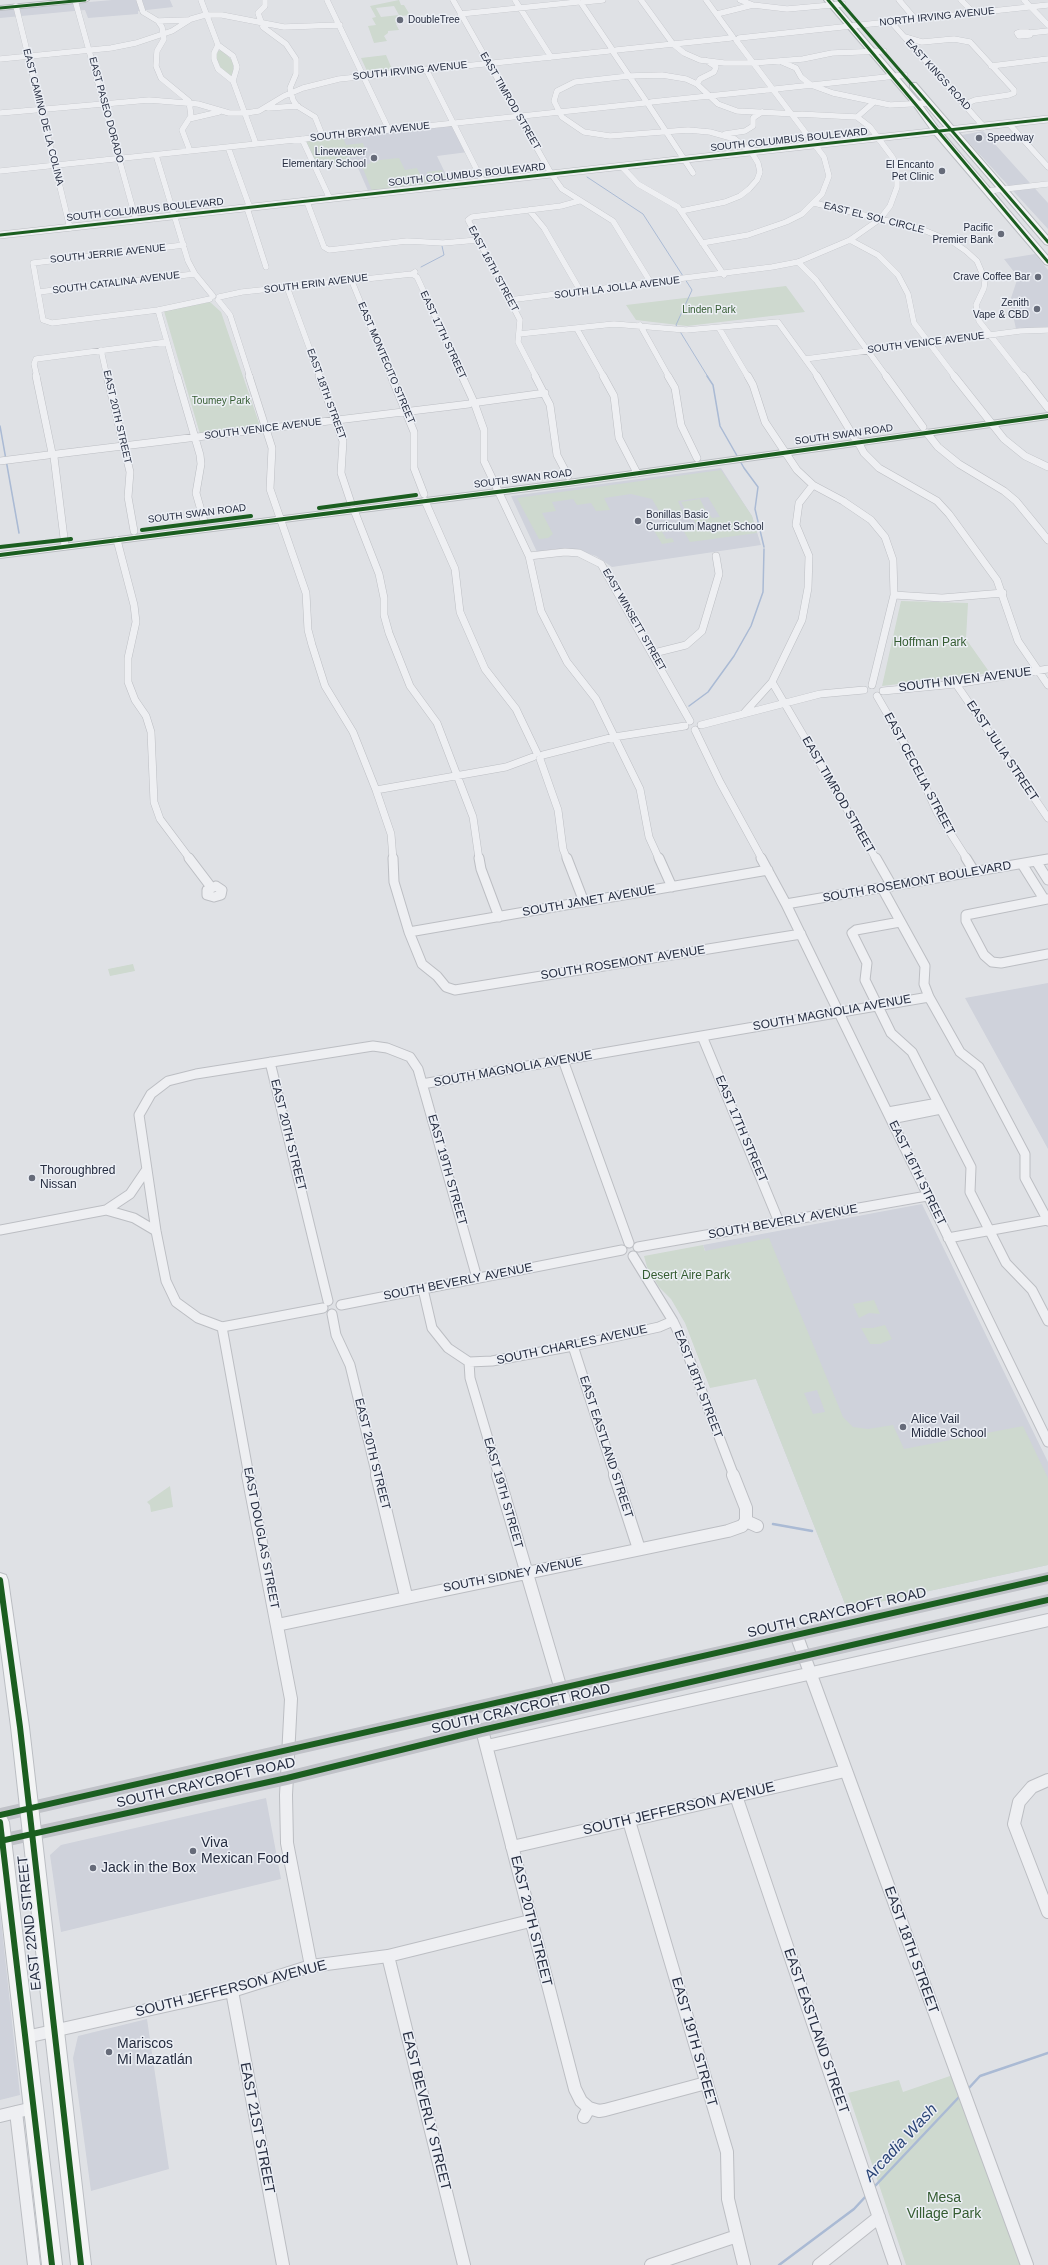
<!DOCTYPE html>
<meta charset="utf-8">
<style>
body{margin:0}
canvas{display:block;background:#dfe1e5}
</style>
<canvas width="1048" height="2265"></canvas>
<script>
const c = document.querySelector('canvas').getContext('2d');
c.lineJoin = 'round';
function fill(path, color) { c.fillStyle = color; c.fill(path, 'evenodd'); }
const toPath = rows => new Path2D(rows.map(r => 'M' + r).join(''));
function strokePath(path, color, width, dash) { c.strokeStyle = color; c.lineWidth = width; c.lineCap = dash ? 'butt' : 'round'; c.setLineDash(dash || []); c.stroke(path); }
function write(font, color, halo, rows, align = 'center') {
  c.font = font + ' Arial,sans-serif'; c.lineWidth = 3; c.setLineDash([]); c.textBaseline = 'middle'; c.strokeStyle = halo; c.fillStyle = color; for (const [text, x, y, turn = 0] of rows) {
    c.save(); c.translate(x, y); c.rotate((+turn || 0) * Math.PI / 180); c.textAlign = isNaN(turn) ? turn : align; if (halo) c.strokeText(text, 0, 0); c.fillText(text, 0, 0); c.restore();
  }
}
fill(toPath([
 [112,0,170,0,173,7,138,11,138,14,88,18,85,10,0,18,0,10],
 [453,123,468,152,437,156,450,183,369,193,355,161,314,165,323,137],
 [983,131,1048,203,1048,229,962,135],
 [1035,254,1048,270,1048,327,1016,329,1010,301,1018,277,1004,259],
 [721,468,752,516,761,545,612,567,596,556,577,550,555,549,537,552,511,496],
 [1048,983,1048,1149,965,998],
 [922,1204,1048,1462,1048,1565,847,1609,703,1245],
 [266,1798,281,1879,61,1932,50,1855,61,1845],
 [0,1911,20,2095,0,2100],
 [147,2019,169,2169,91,2191,73,2058,78,2036]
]), '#cfd2db');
fill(toPath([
 [399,0,401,5,404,5,410,15,401,16,402,19,396,24,399,30,388,31,388,33,384,36,387,41,374,43,368,26,376,25,372,18,376,17,370,6],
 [394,6,399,15,381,17,376,8],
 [221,50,233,61,233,75,228,75,221,68,216,58,218,51],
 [386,55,392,69,367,71,361,58],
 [342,135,346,145,363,143,365,149,343,152,344,154,360,152,361,156,346,158,347,161,316,165,302,139],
 [399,158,405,170,417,168,421,177,428,176,427,172,442,170,449,183,372,191,362,166,371,163,370,161],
 [786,286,805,312,687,326,636,320,626,305],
 [210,302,221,312,260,426,200,434,164,311],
 [721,470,752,516,757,533,690,542,683,530,698,528,692,516,709,514,712,518,720,517,708,497,678,501,683,513,662,516,652,499,631,494,604,498,610,510,596,511,591,503,577,505,573,499,552,502,556,511,542,513,553,534,548,538,539,539,517,498],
 [700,499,707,513,688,515,681,502],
 [666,527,668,531,662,532,664,535,666,539,672,538,674,542,662,544,653,529],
 [901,601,968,603,966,639,990,673,882,686],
 [133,964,135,971,110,976,108,969],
 [769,1238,843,1417,853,1427,868,1429,893,1425,904,1449,1023,1426,1048,1478,1048,1565,847,1609,756,1379,710,1388,685,1323,671,1299,659,1287,647,1267,644,1256,703,1245,705,1251],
 [817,1390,825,1412,813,1414,804,1393],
 [874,1300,880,1314,869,1313,859,1318,853,1304],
 [885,1325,892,1339,880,1344,870,1344,861,1328,873,1328],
 [170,1486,173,1507,151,1512,150,1505,147,1502],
 [953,2075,1024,2265,906,2265,848,2093,899,2080,903,2092]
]), '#ced9cf');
strokePath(toPath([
 [587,177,643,214,692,290,676,325,708,377],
 [421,267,444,255,442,246]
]), '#aabad4', 1);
strokePath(toPath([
 [707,376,713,385,720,426,744,468,758,487,755,509,764,547],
 [0,426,19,533],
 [689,706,708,692,734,656,751,626,763,592,764,549]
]), '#aabad4', 1.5);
strokePath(toPath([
 [773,1524,812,1531],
 [968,2089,980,2076,1048,2053],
 [874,2187,960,2096],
 [779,2265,854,2209,867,2195]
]), '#aabad4', 2.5);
const minorFar3 = toPath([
 [75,0,136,220],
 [139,0,143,12,158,21,162,27,164,39,157,51,156,66,161,78,189,101,191,116,182,130,190,151],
 [201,0,218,45,233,56,237,67,233,81],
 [265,0,265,6,258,13,263,27,286,44,296,59,296,74,290,88,293,100,297,106,315,117,323,137],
 [327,0,389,130],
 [453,0,552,175,562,189,613,221,651,283],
 [515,0,551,57],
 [641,0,673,44,684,53,700,60,724,63,753,63,803,59,832,53,884,51],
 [706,0,733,37],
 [740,0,753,5,787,9,843,4],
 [899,0,916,20],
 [961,0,974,13],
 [1024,0,1048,25],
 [583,2,603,0],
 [581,3,612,49],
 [16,6,70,228],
 [460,14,578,2],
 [717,14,753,5],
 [158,21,188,20],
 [892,23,984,127],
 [1020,32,1028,32,1030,35,1019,36,1017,33,1020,32],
 [1029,33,1048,31],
 [905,37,922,42,954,39,970,42,1014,90,1014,93,1009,95,975,100,970,102,968,107],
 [739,38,1048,5],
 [736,40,772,88],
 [218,45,214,53,214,59,218,69,233,81,256,144],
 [616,50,731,38],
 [613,52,646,101],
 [0,59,111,48,136,43,172,31,191,19,205,15,222,15,284,27,340,25],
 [782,62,796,68,801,77,811,85,833,93,890,105,928,103],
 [991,66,1048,59],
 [426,69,483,182],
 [697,84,700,79,714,72,716,67,707,61],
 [775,89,905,75],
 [651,102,776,89,768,90],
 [648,104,693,173],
 [268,108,298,106],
 [0,113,149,100,198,104,229,113,246,113,259,111,284,96,303,88,339,79,609,51],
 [857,117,873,103],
 [189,119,219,112],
 [1009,124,1048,167],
 [725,134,745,131,753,126,753,118,762,112],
 [302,139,330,199],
 [228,147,250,208],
 [156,155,188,261,195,274,213,296],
 [622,167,638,184,678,207,724,275],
 [0,171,645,103],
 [988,191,1048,184],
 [307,202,324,247,329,250,407,241,443,243,478,240],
 [814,203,921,229,953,242,966,251,977,261,985,280,984,288,976,305,979,321,1023,377],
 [247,208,266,267],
 [529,210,544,228,581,292],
 [681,211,725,202,740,196,749,189,757,180,760,172,758,163,752,153,735,139,710,132,688,130,610,136,584,132,562,117,554,101,557,91,575,82,629,76,662,75,686,79,697,84,718,104,737,111,857,117],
 [850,240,878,255,898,275,908,294,914,323,955,377],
 [702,243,748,235,786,222,802,214,822,194,829,176,824,157,774,91],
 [184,245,33,263,43,320,52,323,158,310,210,299],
 [798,262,816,280,887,377],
 [415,272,412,274,417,277,463,377],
 [351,279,391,377],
 [287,287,320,377],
 [38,292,195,274],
 [219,297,242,292,412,274],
 [218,300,230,315,250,377],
 [509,300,772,267,798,262,850,240,880,219,890,206,897,187,897,169,893,158,870,127,857,117],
 [158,310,177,377],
 [640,325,669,377],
 [719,328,748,377],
 [577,329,604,377],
 [519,334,614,324,686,330,778,322,818,377],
 [101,350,107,377],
 [36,359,167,342],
 [36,359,34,364,37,377],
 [805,359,1020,331,1048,330],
 [536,377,518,342,520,320,468,220,472,217,561,206,579,201]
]);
const minorFar2 = toPath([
 [36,376,52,453],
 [107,376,130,472,128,497,134,531],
 [177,376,200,455,201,464,196,493,204,521],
 [249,376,272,448,270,489,306,593,308,630,312,645,325,686,353,732,376,790,391,834,393,859],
 [319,376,343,441,341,473,351,503],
 [391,376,414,432,414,468,424,494],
 [462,376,473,400],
 [535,376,550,405,557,455,568,476],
 [603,376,614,396,619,438,637,473],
 [668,376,675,388,681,425,697,458],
 [748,376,753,385,765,422,797,470,813,485,843,501,871,520,885,537,893,560,894,595,872,685],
 [817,376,854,437],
 [886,376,923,427],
 [954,376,1004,439,1025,456,1048,467],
 [1023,376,1048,408],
 [479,402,545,393],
 [475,405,484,430,484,461,529,556,541,611,567,662,596,699,640,789,649,837,659,859],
 [927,433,938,447,959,464,1004,491,1016,501,1048,540],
 [858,442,864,453,879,468,937,501,949,514,997,580,1018,641,1048,685],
 [57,454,469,404],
 [54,457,65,546],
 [0,461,48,455],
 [813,485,799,503,796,525,809,556,808,588,802,620,772,682,876,859],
 [425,501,455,569,460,612,485,669,516,709,537,753],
 [354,510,379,574,384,598,384,615,389,633,410,686,437,723,473,817,479,859],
 [117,540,134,605,136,622,128,658,128,682,135,700,146,716,151,732,154,802,160,819,190,859],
 [529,556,565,552,579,553,601,564,690,721],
 [894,595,942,598,1003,593],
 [654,653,686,645,702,631,719,574,716,556],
 [956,684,1048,818],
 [883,691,956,684,1048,669],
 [877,696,910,753,937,812,967,859],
 [745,712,772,682],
 [701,725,820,694,864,690],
 [695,730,720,782,762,859],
 [543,755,614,737,685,726],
 [540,759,558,810,563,849,567,859],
 [376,790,506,767,533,757]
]);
const minorFar1 = toPath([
 [189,858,211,887],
 [393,858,394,882,409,932,422,964,437,976,446,987,455,990,801,934],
 [479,858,481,869,499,917],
 [567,858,584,902],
 [659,858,672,887],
 [761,858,786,904,1048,1442],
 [876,858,892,886],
 [966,858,974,871],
 [1036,861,1048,880],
 [1022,864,1044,899],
 [216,886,222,890,221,895,214,897,207,895,207,890,216,886],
 [882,888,925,966,924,984,929,997,960,1052,979,1067,1025,1154,1025,1178,1048,1221],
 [786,904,1048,859],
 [966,915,966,921,984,955,992,962,1001,963,1048,954],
 [966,915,1048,899],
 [900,922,856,930,852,933,867,963,865,980,891,1033,912,1052,971,1167,970,1192,1006,1263,1032,1290,1048,1321],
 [409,932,768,870],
 [702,1036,779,1222],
 [563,1060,629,1243],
 [270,1062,328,1301],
 [422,1084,929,997],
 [888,1112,938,1103],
 [891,1119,941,1109],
 [106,1210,130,1194,147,1169],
 [0,1230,106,1210,134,1218,156,1231],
 [948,1238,1047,1220],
 [638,1247,927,1196],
 [633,1256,673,1321,683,1342,734,1476],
 [423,1289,432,1328,448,1348,469,1362,470,1378,499,1476],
 [341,1305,622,1250],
 [332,1314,336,1335,350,1365,377,1476],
 [222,1327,198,1318,176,1302,166,1281,156,1231,139,1115,151,1094,168,1081,196,1074,373,1046,387,1048,410,1057,418,1069,477,1278],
 [222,1327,249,1476],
 [222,1327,323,1308],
 [573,1346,615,1476],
 [469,1362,492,1361,573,1346,659,1327,673,1321]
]);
const minor = toPath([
 [248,1475,291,1699,286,1795,287,1843,311,1966],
 [377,1475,406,1596],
 [498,1475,567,1710],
 [615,1475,639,1549],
 [733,1475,746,1508,746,1521],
 [746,1521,757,1526],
 [277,1625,728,1531,742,1526,746,1521],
 [796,1634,1027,2265],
 [482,1730,575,2089,581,2101,589,2108],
 [487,1746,1048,1620],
 [1048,1780,1032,1787,1019,1802,1014,1824,1048,1912],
 [736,1796,895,2265],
 [629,1821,727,2152,728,2199,744,2265],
 [512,1847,845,1771],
 [388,1956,464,2265],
 [232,1991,283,2265],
 [26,2037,232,1991,311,1966,388,1956,530,1921],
 [16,2112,34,2265],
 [0,2116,33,2108],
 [584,2117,589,2108,599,2111,605,2110,706,2083],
 [651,2265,737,2236],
 [819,2265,879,2217]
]);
const tertiary = toPath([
 [0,235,1048,119]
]);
const primary = toPath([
 [61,0,89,0,85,2,0,10,0,6,61,0],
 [824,0,832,0,920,102,940,130,1048,256,1048,265,1045,264,934,134,914,106,824,0],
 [910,83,916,83,1048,236,1048,245,1045,244,910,87,910,83],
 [1048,413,1048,419,568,486,0,558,0,552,568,480,1048,413],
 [0,1573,6,1575,8,1580,29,1727,91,2265,71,2265,11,1727,0,1642,0,1573],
 [0,1814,6,1816,9,1822,62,2265,42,2265,0,1900,0,1814]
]);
strokePath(minorFar3, '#bcbec3', 6);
strokePath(minorFar2, '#bcbec3', 8);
strokePath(minorFar1, '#bcbec3', 11);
strokePath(minor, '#bcbec3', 14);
strokePath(tertiary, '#bcbec3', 8);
strokePath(primary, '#bbbec3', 2);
strokePath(minorFar3, '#eeeff2', 5.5);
strokePath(minorFar2, '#eeeff2', 7);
strokePath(minorFar1, '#eeeff2', 9);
strokePath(minor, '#eeeff2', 12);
strokePath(tertiary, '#eeeff2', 7);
fill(toPath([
 [1048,1572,1048,1584,0,1822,0,1808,1048,1572],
 [1048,1594,1048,1606,482,1737,287,1785,0,1848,0,1834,287,1771,482,1723,1048,1594]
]), '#c0c2c8');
fill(primary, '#f3f4f5');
strokePath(toPath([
 [828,0,1048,262],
 [839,0,1048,242],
 [0,8,85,0],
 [0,235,1048,119]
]), '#1b5e20', 3);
strokePath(toPath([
 [319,508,416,495],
 [142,530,251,516],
 [0,547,71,539],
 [0,555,568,483,1048,416]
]), '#1b5e20', 4);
strokePath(toPath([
 [0,1580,20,1727,81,2265],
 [0,1815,1048,1578],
 [0,1822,52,2265],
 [0,1841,287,1778,482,1730,1048,1600]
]), '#1b5e20', 6);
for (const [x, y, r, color] of [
 [400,20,4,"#666b79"],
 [979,138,4,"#666b79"],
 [374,158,4,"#666b79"],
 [942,171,4,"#666b79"],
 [1001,234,4,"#666b79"],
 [1038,277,4,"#666b79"],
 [1037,309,4,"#666b79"],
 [638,521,4,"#666b79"],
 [32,1178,4,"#666b79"],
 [903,1427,4,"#666b79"],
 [193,1851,4,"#666b79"],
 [93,1868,4,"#666b79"],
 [109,2052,4,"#666b79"]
]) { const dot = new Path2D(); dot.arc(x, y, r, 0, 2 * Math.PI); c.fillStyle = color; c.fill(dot); strokePath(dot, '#eceff5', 1.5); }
write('10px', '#252c3f', '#eceff5', [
 ["NORTH IRVING AVENUE",937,17,-6],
 ["SOUTH IRVING AVENUE",410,71,-6],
 ["EAST KINGS ROAD",938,75,48],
 ["EAST TIMROD STREET",510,101,60],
 ["EAST PASEO DORADO",106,110,75],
 ["EAST CAMINO DE LA COLINA",43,117,76],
 ["SOUTH BRYANT AVENUE",370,132,-6],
 ["SOUTH COLUMBUS BOULEVARD",789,140,-6],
 ["SOUTH COLUMBUS BOULEVARD",467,175,-6],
 ["SOUTH COLUMBUS BOULEVARD",145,210,-6],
 ["EAST EL SOL CIRCLE",874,218,14],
 ["SOUTH JERRIE AVENUE",108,254,-6],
 ["EAST 16TH STREET",493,269,62],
 ["SOUTH CATALINA AVENUE",116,283,-7],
 ["SOUTH ERIN AVENUE",316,284,-7],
 ["SOUTH LA JOLLA AVENUE",617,288,-7],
 ["EAST 17TH STREET",443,335,65],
 ["SOUTH VENICE AVENUE",926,343,-7],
 ["EAST MONTECITO STREET",386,363,67],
 ["EAST 18TH STREET",326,394,70],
 ["EAST 20TH STREET",117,417,77],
 ["SOUTH VENICE AVENUE",263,429,-7],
 ["SOUTH SWAN ROAD",844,435,-8],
 ["SOUTH SWAN ROAD",523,479,-7],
 ["SOUTH SWAN ROAD",197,514,-7],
 ["EAST WINSETT STREET",634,620,60]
]);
write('10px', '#252c3f', '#eceff5', [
 ["DoubleTree",408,20,"left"],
 ["Speedway",987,138,"left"],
 ["Lineweaver",366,152],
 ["Elementary School",366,164],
 ["El Encanto",934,165],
 ["Pet Clinic",934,177],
 ["Pacific",993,228],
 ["Premier Bank",993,240],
 ["Crave Coffee Bar",1030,277],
 ["Zenith",1029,303],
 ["Vape & CBD",1029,315],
 ["Bonillas Basic",646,515,"left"],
 ["Curriculum Magnet School",646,527,"left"]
], 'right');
write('10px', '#345c31', '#eceff5', [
 ["Linden Park",709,310],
 ["Toumey Park",221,401]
]);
write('12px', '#345c31', '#eceff5', [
 ["Hoffman Park",930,643],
 ["Desert Aire Park",686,1276]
]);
write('12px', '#252c3f', '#eceff5', [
 ["SOUTH NIVEN AVENUE",965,680,-7],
 ["EAST JULIA STREET",1002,751,56],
 ["EAST CECELIA STREET",919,774,62],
 ["EAST TIMROD STREET",838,795,60],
 ["SOUTH ROSEMONT BOULEVARD",917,882,-10],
 ["SOUTH JANET AVENUE",589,901,-10],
 ["SOUTH ROSEMONT AVENUE",623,963,-9],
 ["SOUTH MAGNOLIA AVENUE",832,1013,-10],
 ["SOUTH MAGNOLIA AVENUE",513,1069,-10],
 ["EAST 17TH STREET",741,1129,67],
 ["EAST 20TH STREET",288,1135,76],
 ["EAST 19TH STREET",447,1170,74],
 ["EAST 16TH STREET",917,1173,64],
 ["SOUTH BEVERLY AVENUE",783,1222,-10],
 ["SOUTH BEVERLY AVENUE",458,1282,-11],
 ["SOUTH CHARLES AVENUE",572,1345,-12],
 ["EAST 18TH STREET",698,1384,69],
 ["EAST EASTLAND STREET",606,1447,72],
 ["EAST 20TH STREET",372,1454,76],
 ["EAST 19TH STREET",503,1493,74],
 ["EAST DOUGLAS STREET",261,1538,79],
 ["SOUTH SIDNEY AVENUE",513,1575,-11]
]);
write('12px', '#252c3f', '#eceff5', [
 ["Thoroughbred",40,1171],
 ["Nissan",40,1185],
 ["Alice Vail",911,1420],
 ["Middle School",911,1434]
], 'left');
write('14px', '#252c3f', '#eceff5', [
 ["SOUTH CRAYCROFT ROAD",837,1613,-13],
 ["SOUTH CRAYCROFT ROAD",521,1709,-13],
 ["SOUTH CRAYCROFT ROAD",206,1783,-13],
 ["SOUTH JEFFERSON AVENUE",679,1809,-13],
 ["EAST 20TH STREET",531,1921,76],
 ["EAST 22ND STREET",30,1923,-96],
 ["EAST 18TH STREET",911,1950,70],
 ["SOUTH JEFFERSON AVENUE",231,1989,-14],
 ["EAST EASTLAND STREET",816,2031,71],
 ["EAST 19TH STREET",694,2042,74],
 ["EAST BEVERLY STREET",426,2111,76],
 ["EAST 21ST STREET",257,2128,79]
]);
write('14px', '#252c3f', '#eceff5', [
 ["Viva",201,1843],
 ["Mexican Food",201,1859],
 ["Jack in the Box",101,1868],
 ["Mariscos",117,2044],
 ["Mi Mazatlán",117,2060]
], 'left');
write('14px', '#345c31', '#eceff5', [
 ["Mesa",944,2198],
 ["Village Park",944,2214]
]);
write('italic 16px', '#2b4577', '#eceff5', [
 ["Arcadia Wash",901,2143,-47]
]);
</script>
